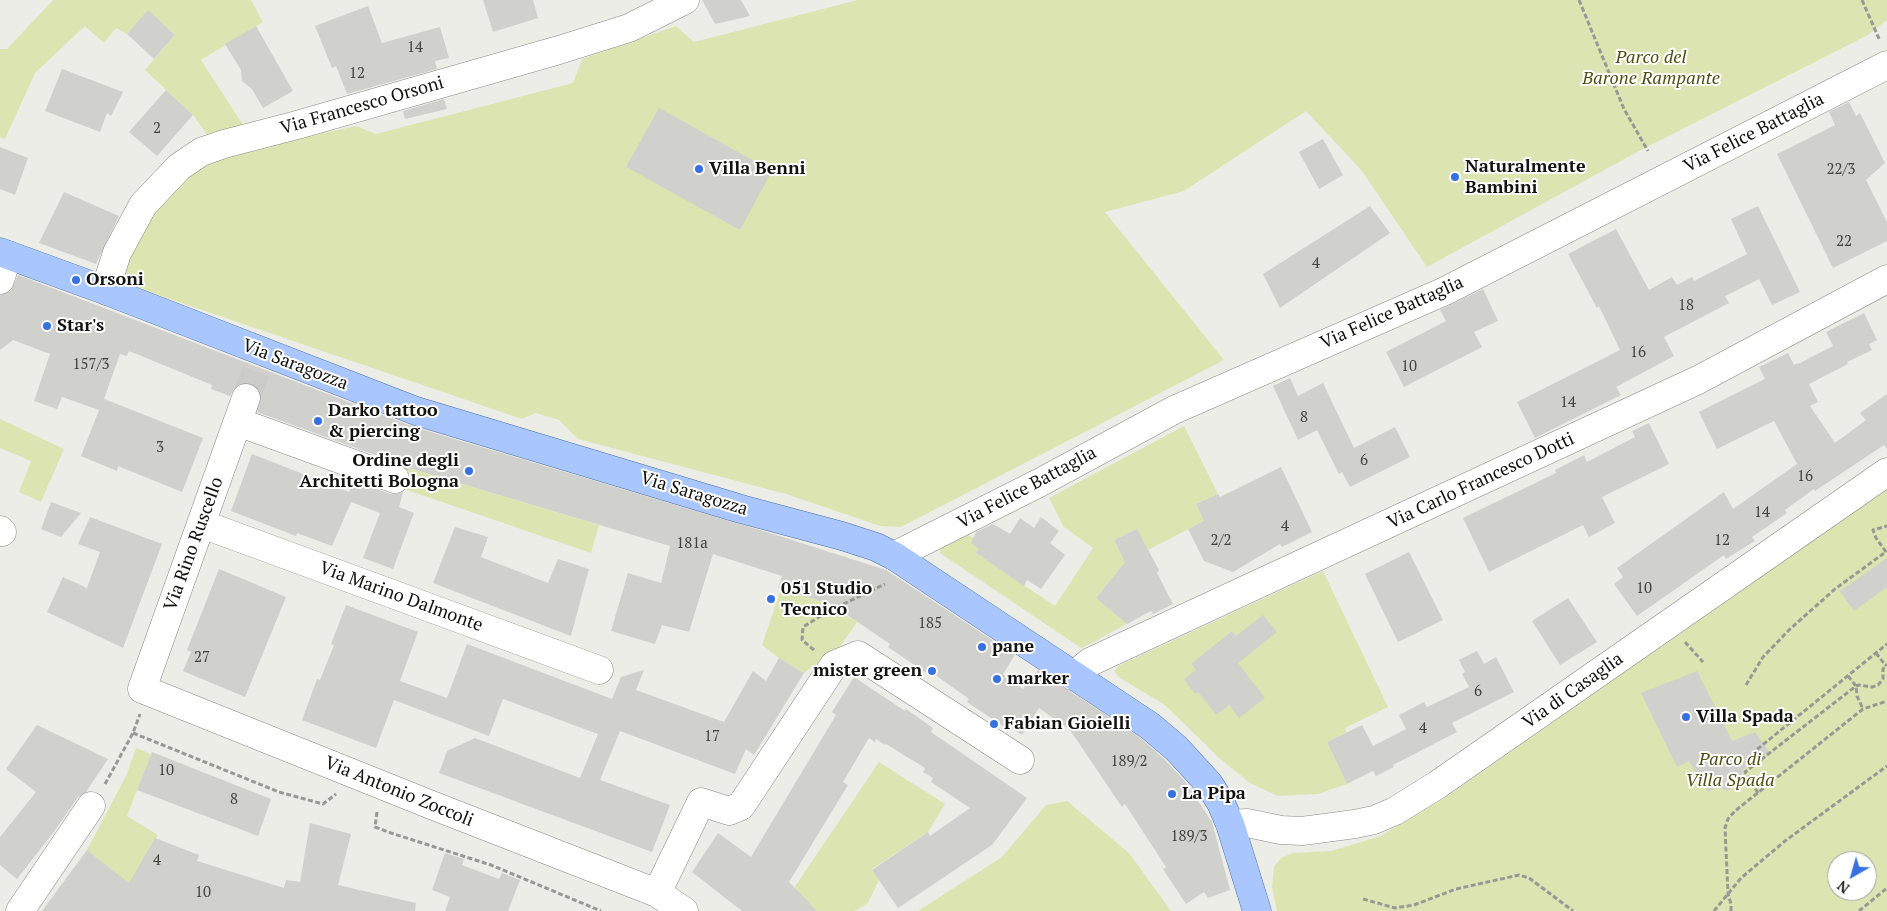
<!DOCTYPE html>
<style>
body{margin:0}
#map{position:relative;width:1887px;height:911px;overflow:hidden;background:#ecede7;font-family:"PT Serif",serif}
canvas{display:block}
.north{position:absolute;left:1827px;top:851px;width:50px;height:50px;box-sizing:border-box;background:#fff;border:1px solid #a0a0a0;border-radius:50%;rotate:218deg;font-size:14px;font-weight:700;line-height:20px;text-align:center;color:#121211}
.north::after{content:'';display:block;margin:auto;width:18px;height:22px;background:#3770df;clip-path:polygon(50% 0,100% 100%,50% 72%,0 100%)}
</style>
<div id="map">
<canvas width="1887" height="911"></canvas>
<div class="north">N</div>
</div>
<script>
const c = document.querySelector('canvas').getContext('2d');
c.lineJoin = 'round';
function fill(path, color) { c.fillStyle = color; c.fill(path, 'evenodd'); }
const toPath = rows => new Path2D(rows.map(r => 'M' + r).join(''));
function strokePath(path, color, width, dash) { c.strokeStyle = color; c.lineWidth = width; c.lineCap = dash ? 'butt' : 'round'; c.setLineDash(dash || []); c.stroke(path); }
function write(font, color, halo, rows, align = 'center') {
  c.font = font + ' "PT Serif",serif'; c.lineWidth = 4; c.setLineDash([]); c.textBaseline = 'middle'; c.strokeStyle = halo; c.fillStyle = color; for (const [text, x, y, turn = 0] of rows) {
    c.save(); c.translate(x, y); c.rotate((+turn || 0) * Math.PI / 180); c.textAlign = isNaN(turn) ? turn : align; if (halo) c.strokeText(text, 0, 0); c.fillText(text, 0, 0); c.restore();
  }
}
fill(toPath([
 [53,0,251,0,263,22,201,60,245,128,211,140,193,115,145,70,175,35,148,11,127,34,116,28,104,43,85,26,35,73,5,139,0,137,0,49,7,49],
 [858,0,1887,0,1887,20,1868,35,1639,151,1427,267,1362,171,1306,111,1184,191,1105,212,1224,360,901,527,880,526,786,494,578,439,559,420,536,413,522,419,117,281,154,209,196,166,227,154,356,126,376,134,573,83,582,59,676,26,694,42],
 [0,419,64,449,41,502,19,492,31,461,0,448],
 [1184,426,1218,494,1196,504,1204,521,1148,550,1137,529,1114,540,1125,562,1096,598,1128,623,1094,642,1081,648,940,553,941,546,966,534,973,538,973,544,979,549,976,553,1055,606,1093,548,1064,527,1049,498],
 [409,468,599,525,591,553,404,489],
 [1887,489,1887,911,1277,911,1272,887,1274,867,1281,858,1293,853,1331,851,1381,836,1449,795],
 [1837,861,1867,861,1867,891,1837,891],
 [1323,571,1388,707,1345,728,1347,732,1327,742,1347,784,1318,794,1278,796,1250,783,1219,758,1165,705,1120,678,1114,671,1120,665],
 [781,589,821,601,857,622,840,647,804,673,779,658,762,645],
 [136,748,151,754,127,816,158,835,129,883,113,874,114,872,87,850,126,776],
 [879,762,945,804,928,832,872,869,879,880,868,903,855,911,817,911,792,891],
 [1067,801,1129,853,1171,911,918,911,1002,857,1046,805]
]), '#dce5b2');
fill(toPath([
 [483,0,533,0,538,18,493,32],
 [702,0,741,0,750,16,715,24],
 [368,6,382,43,440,27,449,58,435,61,437,69,347,94,336,66,332,68,315,26],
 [148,10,175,35,154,59,127,34],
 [256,26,293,91,263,108,252,89,242,81,241,70,225,44],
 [62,69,123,92,111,116,107,113,100,132,45,111],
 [166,90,193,115,157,156,129,132],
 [444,99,447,109,405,119,403,111],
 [1849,102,1856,116,1860,113,1885,163,1866,180,1887,222,1887,241,1833,268,1777,154,1835,125,1829,112],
 [659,108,772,171,740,230,626,167],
 [1323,139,1343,175,1319,189,1299,152],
 [0,147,28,158,15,195,0,189],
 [64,192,119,216,96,264,39,243],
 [1370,206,1390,233,1280,308,1263,274],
 [1758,206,1800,292,1772,305,1759,279,1725,296,1729,303,1664,337,1674,356,1616,387,1621,395,1535,438,1517,402,1620,350,1599,306,1597,308,1568,254,1616,229,1649,290,1672,277,1677,285,1692,277,1694,281,1747,254,1731,219],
 [18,275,411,426,773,534,886,570,1015,655,1003,674,1023,689,1038,670,1141,738,1164,759,1184,780,1212,822,1230,890,1208,898,1204,892,1186,904,1163,869,1166,867,1125,804,1122,807,1070,730,1039,708,1022,735,1009,726,1007,729,967,702,969,699,934,674,932,677,888,647,890,644,825,600,821,601,778,588,782,576,713,554,689,632,662,625,655,644,611,631,628,573,661,583,670,546,409,468,408,471,400,464,257,412,261,395,258,388,252,384,244,383,236,386,230,396,211,389,212,385,129,351,127,356,120,354,104,399,203,438,182,492,118,466,117,471,81,456,99,410,62,397,57,409,34,401,50,354,13,340,0,350,0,295,11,291],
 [1483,289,1498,321,1474,332,1482,347,1404,387,1386,352,1446,321,1440,310],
 [1864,313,1877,340,1869,344,1872,350,1847,362,1848,364,1809,384,1818,402,1810,406,1835,443,1866,420,1860,413,1887,394,1887,449,1884,445,1815,491,1814,489,1785,510,1787,513,1752,537,1755,541,1726,559,1724,555,1637,616,1614,584,1623,577,1617,568,1724,492,1733,509,1797,464,1774,421,1717,449,1699,412,1765,379,1759,367,1788,353,1794,365,1798,363,1798,364,1833,346,1826,332],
 [1290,378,1298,396,1323,383,1354,448,1395,427,1410,457,1350,487,1342,472,1339,474,1317,430,1298,440,1273,386],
 [1649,423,1669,464,1602,497,1615,523,1589,537,1583,525,1489,572,1463,518,1556,473,1555,470,1584,455,1587,462,1635,437,1632,431],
 [252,454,349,492,353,480,390,494,397,494,403,492,399,507,414,513,393,569,363,558,380,513,351,502,332,546,297,533,296,536,231,511],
 [1281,467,1312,532,1282,547,1280,544,1233,572,1204,561,1188,529,1204,521,1196,504,1218,494,1220,497],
 [51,502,81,513,61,537,41,529],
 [90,517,162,544,123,648,47,612,63,577,87,588,100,552,78,544],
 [1041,517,1059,531,1050,543,1065,555,1041,589,1027,580,1024,586,976,553,979,549,971,543,976,532,993,524,1010,534,1020,518,1034,528],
 [455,527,488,537,481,557,548,583,558,559,589,569,571,636,433,583],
 [1137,529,1159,570,1157,573,1173,604,1153,614,1151,611,1127,624,1096,598,1125,562,1114,540],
 [1409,552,1443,620,1398,642,1365,574],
 [1887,558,1887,587,1854,611,1840,591],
 [219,569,286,597,245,697,183,671,191,652,187,650],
 [1568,598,1597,642,1560,665,1532,621],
 [346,605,418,632,400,681,447,698,467,644,612,699,621,677,644,670,636,690,724,722,753,671,766,681,779,658,804,673,754,755,746,749,735,774,620,731,600,780,670,805,652,852,439,773,447,751,475,738,580,778,598,734,503,699,489,736,394,700,376,748,302,720,317,679,320,680,334,645,331,644],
 [1263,615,1277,632,1238,663,1265,698,1239,718,1229,705,1216,715,1198,692,1195,694,1184,679,1196,670,1191,664,1232,631,1236,636],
 [1477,651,1484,664,1496,657,1514,692,1452,723,1457,732,1393,765,1394,767,1376,776,1373,771,1347,784,1327,742,1362,725,1373,746,1406,729,1399,715,1424,702,1427,707,1469,687,1462,674,1465,672,1459,660],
 [1697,671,1732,741,1755,732,1769,752,1743,769,1739,784,1727,791,1719,786,1708,792,1689,761,1677,767,1641,693],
 [854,677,905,711,906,709,933,728,931,732,1027,798,992,845,898,908,872,870,928,832,930,836,970,808,931,782,933,778,923,772,925,768,886,744,885,745,876,739,875,742,869,738,843,782,848,785,789,882,817,911,742,911,692,872,718,833,751,857,836,715,832,712],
 [37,725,108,759,86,792,78,797,56,829,17,879,0,865,0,837,36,792,6,769],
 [152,752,271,799,258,836,137,790],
 [310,823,351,834,338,885,416,903,415,911,42,911,87,850,129,883,155,838,199,855,197,861,284,888,286,880,300,882],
 [445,853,464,859,462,865,499,879,502,873,520,880,508,911,445,911,450,897,432,890]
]), '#d0d1cc');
strokePath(toPath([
 [246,398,258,366]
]), '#cbccc7', 28, [28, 14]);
const minor = toPath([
 [0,280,8,255],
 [107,291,108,281,117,253,143,205,179,167,201,152,224,144,297,125,559,50,629,28,685,0],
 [246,398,142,689,434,806,657,893,684,911],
 [238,422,395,479],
 [202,524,599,670],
 [0,530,2,532],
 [894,556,1039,483,1174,410,1445,291,1887,65],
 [1073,676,1090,662,1698,380,1887,279],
 [1230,824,1247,823,1281,830,1302,831,1355,824,1374,820,1395,811,1437,785,1887,472],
 [657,893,701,802,729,811,741,806,834,665,858,655,1020,760],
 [20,911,91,806]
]);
const major = toPath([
 [0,252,107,291,416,411,741,509,842,536,876,547,894,556,1150,726,1177,749,1209,784,1221,803,1230,824,1257,911]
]);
strokePath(minor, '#898a86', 29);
strokePath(major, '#4e6fab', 29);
strokePath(toPath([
 [1579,0,1624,109,1648,151],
 [1862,0,1880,41],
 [1886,552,1876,538,1873,530,1887,526],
 [1685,642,1703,662],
 [814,650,802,640,803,627,827,612,885,584],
 [1876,653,1886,666],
 [1848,676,1856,686,1857,696,1863,709],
 [1746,685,1763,657,1790,629,1835,589,1887,551],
 [133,733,279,792,323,804,336,794],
 [1762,761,1755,751,1887,644],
 [105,784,133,733,140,714],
 [1758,793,1745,772,1856,686,1859,685,1872,687,1878,685,1883,679,1883,669,1887,664],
 [377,812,375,827,391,833,491,865,601,911],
 [1363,899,1395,908,1414,905,1456,889,1519,875,1529,878,1573,911],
 [1714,911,1741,878,1785,841,1887,766],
 [1731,911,1731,904,1728,894,1725,828,1728,819,1735,811,1863,709,1887,701],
 [1859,911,1887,888]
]), '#989994', 3, [5, 2.5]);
strokePath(minor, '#fff', 28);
strokePath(major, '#a9c7fe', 28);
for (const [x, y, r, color] of [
 [699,169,5,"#3770df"],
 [1455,177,5,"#3770df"],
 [76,280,5,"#3770df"],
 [47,326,5,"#3770df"],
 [318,421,5,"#3770df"],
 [469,471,5,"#3770df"],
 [771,599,5,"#3770df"],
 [982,647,5,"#3770df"],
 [932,671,5,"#3770df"],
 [997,679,5,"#3770df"],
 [1686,717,5,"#3770df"],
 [994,724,5,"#3770df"],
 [1172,794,5,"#3770df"]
]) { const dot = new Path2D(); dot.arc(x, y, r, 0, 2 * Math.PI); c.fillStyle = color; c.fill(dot); strokePath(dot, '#fff', 2); }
write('15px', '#424240', null, [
 ["14",415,48],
 ["12",357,74],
 ["2",157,129],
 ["22/3",1841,170],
 ["22",1844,242],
 ["4",1316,264],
 ["18",1686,306],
 ["16",1638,353],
 ["157/3",91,365],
 ["10",1409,367],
 ["14",1568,403],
 ["8",1304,418],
 ["3",160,448],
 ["6",1364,461],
 ["16",1805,477],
 ["14",1762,513],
 ["4",1285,527],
 ["2/2",1221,541],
 ["12",1722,541],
 ["181a",692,544],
 ["10",1644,589],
 ["185",930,624],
 ["27",202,658],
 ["6",1478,692],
 ["4",1423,729],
 ["17",712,737],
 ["189/2",1129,762],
 ["10",166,771],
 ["8",234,800],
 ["189/3",1189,837],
 ["4",157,861],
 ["10",203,893]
]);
write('italic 18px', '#4a5113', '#fff', [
 ["Parco del",1651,58],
 ["Barone Rampante",1651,79],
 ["Parco di",1730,760],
 ["Villa Spada",1730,781]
]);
write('18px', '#121211', '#fff', [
 ["Via Francesco Orsoni",362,106,-16],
 ["Via Felice Battaglia",1754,133,-27],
 ["Via Felice Battaglia",1392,313,-24],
 ["Via Saragozza",295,365,21],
 ["Via Carlo Francesco Dotti",1481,481,-25],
 ["Via Felice Battaglia",1027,488,-28],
 ["Via Saragozza",694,494,17],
 ["Via Rino Ruscello",194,544,-70],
 ["Via Marino Dalmonte",401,597,20],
 ["Via di Casaglia",1573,691,-35],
 ["Via Antonio Zoccoli",399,792,22]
]);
write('bold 18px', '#121211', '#fff', [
 ["Naturalmente",1465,167],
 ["Bambini",1465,188],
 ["Villa Benni",709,169],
 ["Orsoni",86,280],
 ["Star's",57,326],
 ["Darko tattoo",328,411],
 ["& piercing",328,432],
 ["Ordine degli",459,461,"right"],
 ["Architetti Bologna",459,482,"right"],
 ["051 Studio",781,589],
 ["Tecnico",781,610],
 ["pane",992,647],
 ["mister green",922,671,"right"],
 ["marker",1007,679],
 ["Villa Spada",1696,717],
 ["Fabian Gioielli",1004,724],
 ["La Pipa",1182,794]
], 'left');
</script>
